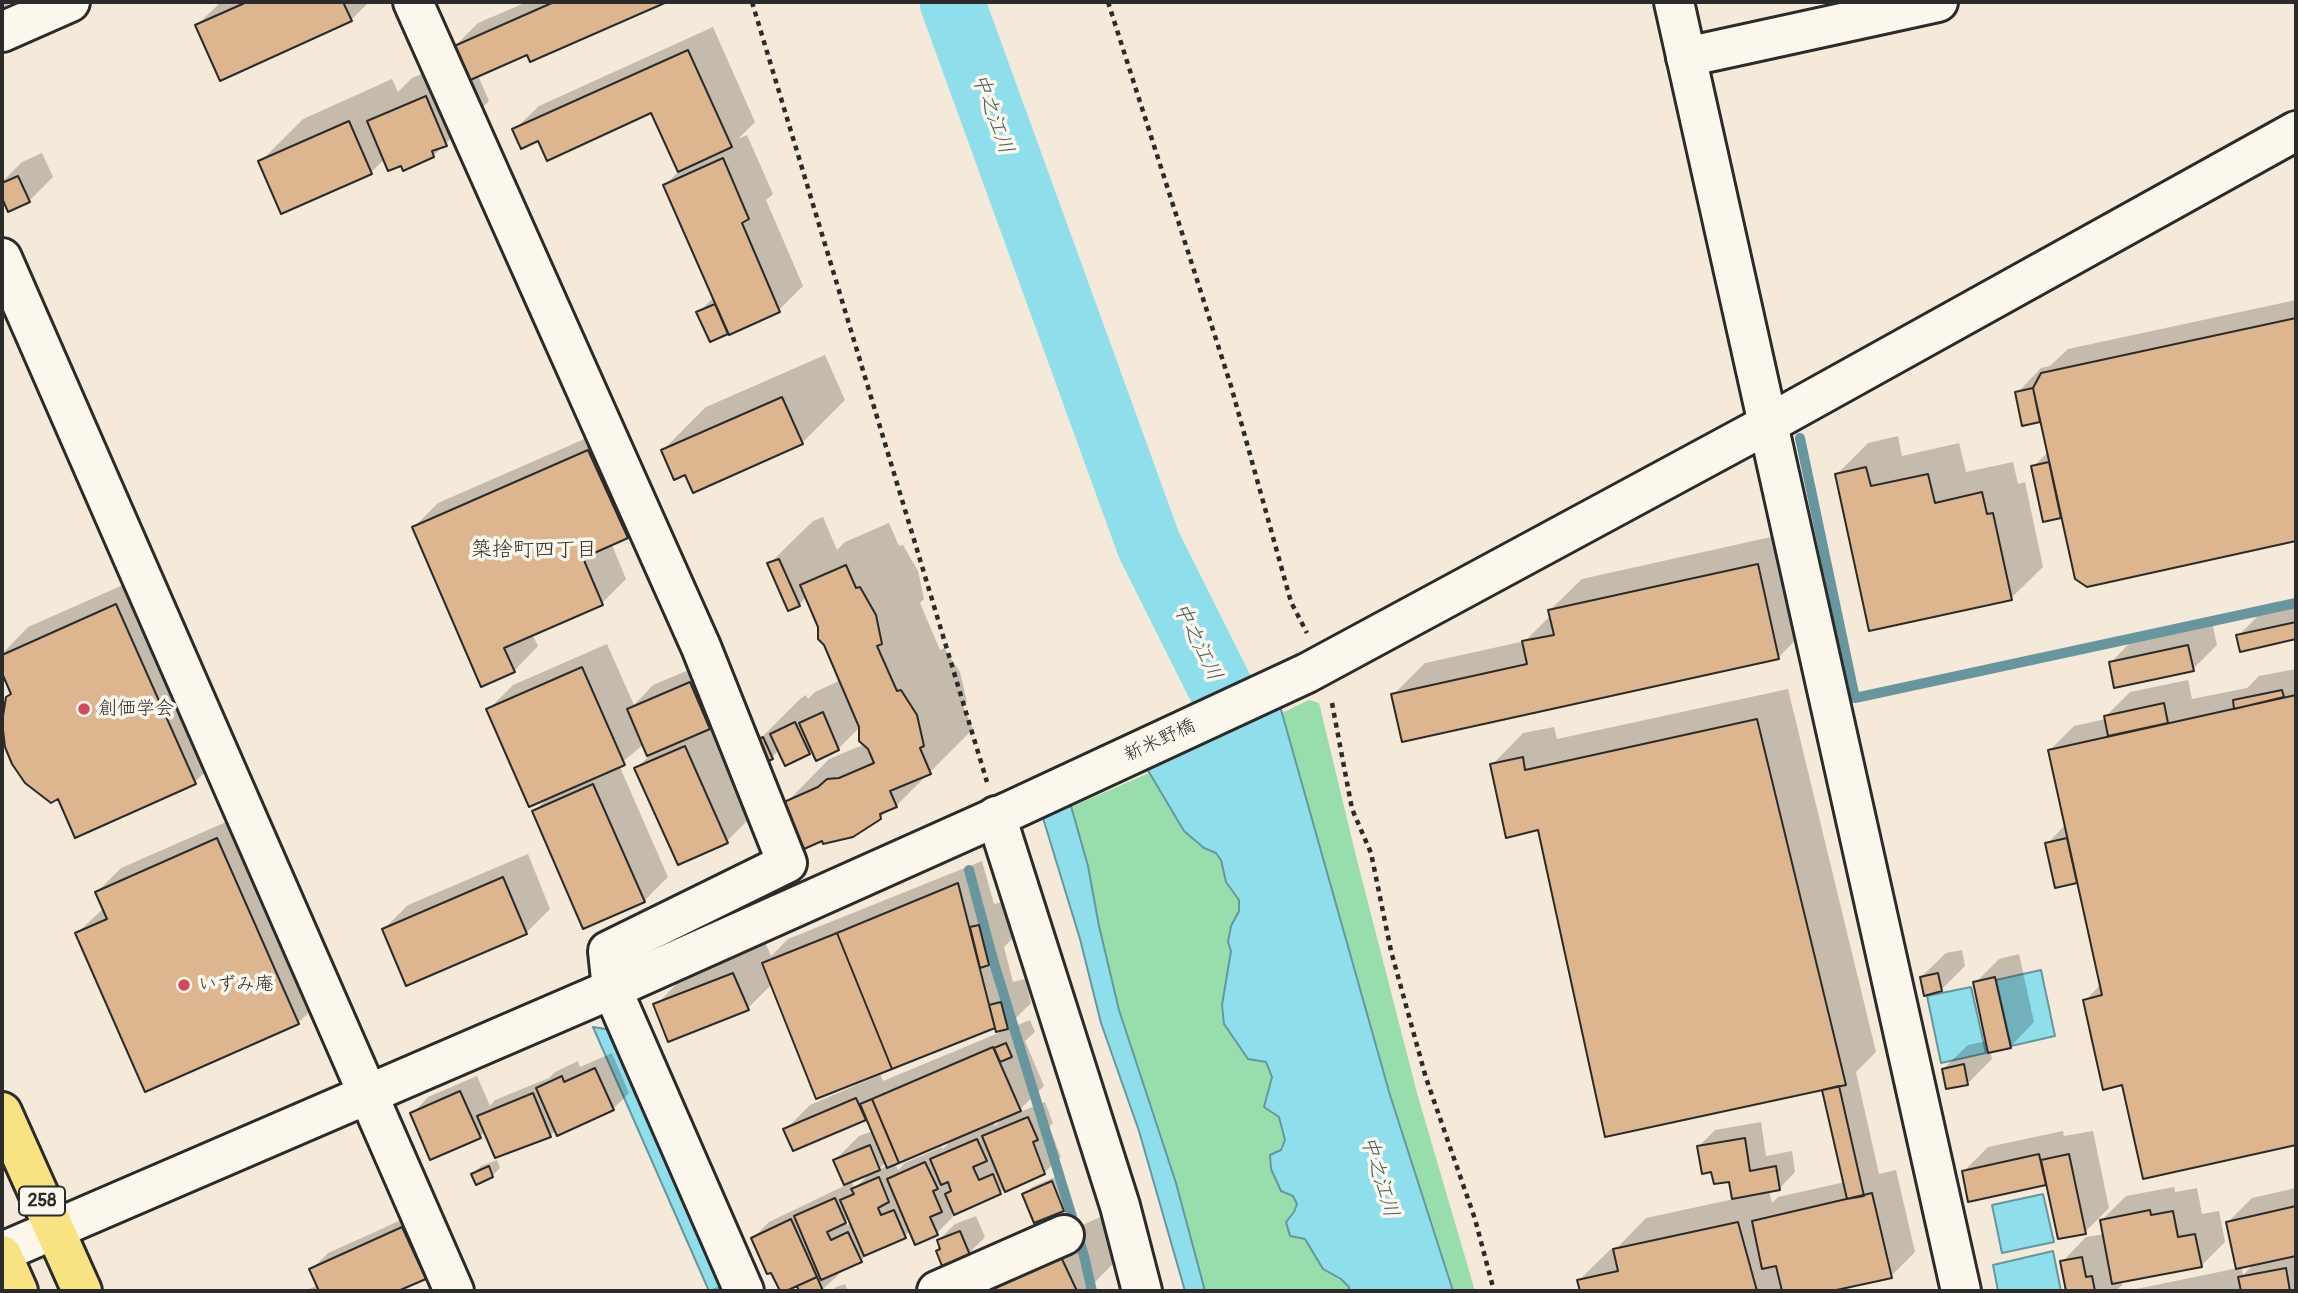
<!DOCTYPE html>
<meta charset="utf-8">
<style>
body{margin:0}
#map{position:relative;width:2298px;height:1293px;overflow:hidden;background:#f5ead9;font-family:Pangolin,sans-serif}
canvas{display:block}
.frame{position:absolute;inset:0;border:4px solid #2b2b2b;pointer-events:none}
</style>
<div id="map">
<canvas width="2298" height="1293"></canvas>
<div class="frame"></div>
</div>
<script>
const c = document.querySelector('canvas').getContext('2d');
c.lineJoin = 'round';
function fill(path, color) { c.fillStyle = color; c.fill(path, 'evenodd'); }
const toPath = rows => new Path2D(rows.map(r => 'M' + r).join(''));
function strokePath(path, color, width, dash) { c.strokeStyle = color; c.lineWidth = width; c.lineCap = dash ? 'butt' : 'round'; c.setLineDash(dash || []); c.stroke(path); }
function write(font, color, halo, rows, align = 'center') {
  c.font = font + ' Pangolin,"Klee One",sans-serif'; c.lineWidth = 7; c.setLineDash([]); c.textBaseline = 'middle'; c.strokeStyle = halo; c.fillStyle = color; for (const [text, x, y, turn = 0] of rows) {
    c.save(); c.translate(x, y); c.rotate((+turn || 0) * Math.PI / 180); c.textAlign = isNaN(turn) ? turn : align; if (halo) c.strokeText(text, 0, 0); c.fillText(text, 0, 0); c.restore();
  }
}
fill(toPath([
 [1309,700,1319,703,1356,856,1417,1093,1475,1291,1453,1291,1390,1095,1282,713],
 [1149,773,1184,830,1204,848,1216,853,1221,860,1226,882,1239,900,1239,911,1231,926,1228,942,1231,951,1231,966,1272,1077,1264,1107,1279,1117,1285,1140,1281,1150,1297,1204,1294,1212,1286,1222,1305,1239,1323,1269,1341,1279,1349,1288,1349,1291,1205,1291,1176,1183,1119,1010,1099,926,1088,866,1071,807]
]), '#97deac');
const water = toPath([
 [1278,699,1390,1095,1453,1291,1349,1291,1349,1287,1341,1279,1323,1269,1305,1239,1290,1236,1286,1222,1294,1212,1297,1204,1293,1196,1281,1191,1271,1169,1270,1155,1281,1150,1285,1140,1279,1117,1264,1107,1272,1077,1266,1062,1248,1059,1224,1024,1222,1005,1231,951,1228,942,1231,926,1239,911,1239,900,1226,882,1221,860,1216,853,1204,848,1184,831,1143,762,1278,699],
 [1067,792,1088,866,1099,926,1119,1010,1176,1183,1205,1291,1185,1291,1139,1131,1101,1023,1080,939,1039,805,1067,792],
 [2041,970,2055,1036,2011,1046,1996,980,2041,970],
 [1971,987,1986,1053,1941,1063,1927,996,1971,987],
 [593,1027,612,1030,726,1291,709,1291,593,1027],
 [2043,1194,2054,1242,2002,1253,1992,1205,2043,1194],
 [2053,1251,2061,1291,1998,1291,1993,1265,2053,1251]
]);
fill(water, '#8fdeec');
strokePath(water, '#67969f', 2);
fill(toPath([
 [2,2,11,2,2,11],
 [221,2,369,2,351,20,197,25],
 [527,2,662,2,531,60,528,53,478,75,489,101,433,156,402,164,385,159,371,172,281,211,260,162,303,119,392,79,398,92,412,78,459,58,454,47,478,23],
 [713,27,755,122,738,139,747,135,773,194,766,200,803,286,779,310,711,340,698,313,714,297,665,185,679,171,652,111,539,138,514,130,539,106],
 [42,153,53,177,29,201,9,210,2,194,2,182,22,162],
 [2296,300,2296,539,2088,585,2062,516,2045,520,2033,467,2049,451,2042,420,2024,424,2017,393,2041,368,2050,366,2068,349],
 [825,355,845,400,802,443,686,473,663,450,706,407],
 [612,427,651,513,627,537,612,545,626,579,602,603,532,634,538,646,514,671,414,527,438,503],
 [1898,436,1902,456,1959,443,1966,472,2013,462,2018,484,2025,482,2043,567,2011,598,1837,474,1868,443],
 [823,517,837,550,845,542,889,523,899,546,903,545,918,571,924,599,920,603,940,650,944,648,960,672,967,702,963,706,973,729,896,806,889,809,880,818,823,839,786,803,829,759,865,744,861,726,838,749,817,759,812,749,809,753,779,750,772,757,758,741,801,698,806,695,808,699,815,692,841,680,807,596,799,605,769,564,813,521],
 [1789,533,1809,626,1778,658,1393,695,1425,663,1525,641,1551,615,1550,610,1582,579],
 [148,574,226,751,195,782,12,693,2,669,2,654,28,627],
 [2296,604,2296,638,2241,650,2238,636,2262,612],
 [2212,622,2217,645,2193,669,2111,662,2135,638],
 [607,644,634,705,653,685,715,659,770,798,727,841,637,768,649,756,644,744,619,765,668,877,644,901,534,812,548,797,489,709,513,685],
 [2296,669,2296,1144,2144,1177,2123,1083,2085,1001,2101,984,2079,881,2056,886,2047,844,2066,824,2050,750,2074,726,2106,719,2106,716,2130,692,2188,680,2192,699,2247,688,2259,676],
 [1788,689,1876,1052,1856,1072,1879,1174,1896,1170,1915,1252,1891,1276,1824,1291,1582,1291,1579,1280,1611,1249,1618,1247,1646,1218,1734,1199,1730,1180,1713,1170,1699,1146,1715,1130,1761,1122,1766,1156,1792,1151,1795,1172,1779,1189,1769,1190,1772,1203,1778,1197,1845,1182,1824,1091,1539,828,1492,765,1523,733,1554,727,1557,739],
 [242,815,322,999,298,1023,77,933,104,908,97,892,121,868],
 [528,854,550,909,526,933,384,929,408,905],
 [982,861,994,904,1003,902,1012,939,1004,947,1013,982,1025,979,1031,1003,1006,1028,997,1025,879,1072,883,1081,1030,1020,1035,1032,1025,1041,1044,1086,1015,1114,1045,1102,1053,1123,1049,1127,1061,1157,1044,1173,1005,1188,1000,1193,952,1214,953,1217,937,1233,911,1230,905,1236,869,1252,861,1261,837,1271,839,1274,822,1290,801,1291,797,1284,782,1291,753,1238,769,1222,846,1185,835,1160,859,1136,873,1131,867,1118,794,1149,785,1130,810,1105,880,1075,879,1072,772,984,748,1008,656,1005,687,973,765,942,771,956,788,939],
 [1005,1116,995,1126,993,1121],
 [953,1138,943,1149,942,1147,905,1163,898,1170,895,1163],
 [886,1162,887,1166,878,1170],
 [871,1172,859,1184,854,1188,851,1180],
 [850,1218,852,1223,847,1225,846,1221],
 [1962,950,1965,966,1941,990,1921,977,1946,953],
 [2019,954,2034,1022,2010,1047,1990,1051,1992,1059,1968,1083,1943,1069,1968,1045,1987,1041,1975,983,1999,959],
 [612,1053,629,1093,613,1109,557,1129,550,1136,485,1131,480,1136,412,1114,428,1097,477,1076,490,1106,495,1100,549,1078,555,1072,578,1061,580,1067],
 [2063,1131,2064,1136,2093,1131,2109,1208,2085,1232,2048,1183,1970,1200,1964,1171,1988,1147],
 [497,1160,500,1168,492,1176,473,1174,481,1166],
 [1060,1175,1071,1201,1063,1209,1024,1195,1032,1187],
 [2174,1187,2175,1192,2197,1188,2202,1214,2219,1211,2225,1242,2201,1266,2121,1281,2122,1285,2116,1291,2067,1291,2062,1262,2086,1237,2105,1234,2102,1220,2126,1196],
 [2296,1188,2296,1291,2127,1291,2238,1268,2228,1222,2252,1198],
 [2255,1263,2243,1275,2241,1266],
 [419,1212,441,1261,425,1278,408,1285,402,1291,305,1291,318,1285,311,1270,328,1253],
 [1105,1215,1122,1255,1086,1291,932,1291],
 [976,1216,985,1237,969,1253,942,1247,939,1240,955,1224],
 [845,1284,848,1291,832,1291,836,1287],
 [719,1286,722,1291,708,1291]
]), '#0003');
strokePath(toPath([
 [1800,438,1855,698,2296,603],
 [969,870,994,963,1084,1256,1092,1291]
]), '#67969f', 10);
strokePath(toPath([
 [952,2,1149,545,1244,735,1255,772]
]), '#8fdeec', 65);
const building = toPath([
 [247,2,343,2,352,21,220,81,195,25,247,2],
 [554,2,667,2,530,62,527,55,468,81,452,47,554,2],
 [688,50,732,147,678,172,651,113,547,161,538,141,521,149,512,129,688,50],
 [426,96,447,146,432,151,434,157,403,171,401,166,388,171,367,121,426,96],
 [349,121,372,174,281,214,258,161,349,121],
 [723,158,749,219,742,223,780,312,729,335,663,185,723,158],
 [18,176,30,202,8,212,2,198,2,183,18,176],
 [715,304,728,334,710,342,696,312,715,304],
 [2296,318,2296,541,2087,587,2075,579,2033,388,2041,373,2296,318],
 [2033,388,2040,422,2022,426,2015,392,2033,388],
 [782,397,803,444,693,493,685,475,674,480,661,450,782,397],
 [588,450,628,538,583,558,603,605,504,648,515,672,481,687,412,527,588,450],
 [2049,462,2061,518,2043,522,2031,466,2049,462],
 [1866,467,1871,486,1928,474,1935,503,1982,492,1987,514,1993,513,2012,600,1869,631,1835,474,1866,467],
 [779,559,800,606,788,611,767,563,779,559],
 [1758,564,1779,659,1402,742,1391,694,1527,664,1522,641,1554,635,1548,610,1758,564],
 [846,565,856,588,860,587,876,615,882,644,877,646,897,691,901,690,917,715,924,746,920,748,931,774,890,791,897,807,880,814,881,819,853,837,823,844,822,841,804,849,784,802,818,787,827,779,839,778,874,763,868,749,859,741,859,727,824,645,818,639,818,627,800,585,846,565],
 [116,604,196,784,75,838,58,799,51,803,25,783,12,764,5,747,2,722,6,697,11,694,2,673,2,655,116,604],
 [2296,622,2296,639,2240,652,2236,635,2296,622],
 [2188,645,2194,671,2114,688,2109,662,2188,645],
 [582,667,625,765,529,807,486,709,582,667],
 [690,682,710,729,647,756,627,709,690,682],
 [2282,690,2284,697,2234,709,2233,700,2282,690],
 [2296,695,2296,1145,2143,1179,2122,1085,2103,1090,2083,1000,2102,995,2048,750,2296,695],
 [2164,703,2168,723,2108,736,2104,716,2164,703],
 [823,712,839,750,816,761,799,723,823,712],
 [1757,719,1846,1085,1605,1137,1538,830,1506,838,1490,764,1523,757,1525,770,1757,719],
 [795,722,810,754,785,766,770,734,795,722],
 [763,737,773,759,766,762,756,740,763,737],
 [685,746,728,843,678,865,634,768,685,746],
 [593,784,645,902,583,929,532,811,593,784],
 [217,838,299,1024,145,1092,75,933,107,919,95,892,217,838],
 [2067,838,2077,883,2055,888,2045,843,2067,838],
 [503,877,527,934,406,986,382,929,503,877],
 [958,883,995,1028,892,1069,837,933,958,883],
 [979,925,989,965,980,968,970,927,979,925],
 [837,933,892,1069,816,1099,762,963,837,933],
 [733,973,749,1010,668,1042,653,1004,733,973],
 [1938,973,1942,991,1924,996,1920,977,1938,973],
 [1995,977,2011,1048,1988,1053,1973,982,1995,977],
 [1001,1002,1008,1029,996,1032,989,1005,1001,1002],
 [1006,1043,1012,1057,1000,1062,994,1048,1006,1043],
 [993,1047,1021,1111,899,1163,872,1099,993,1047],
 [1964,1064,1968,1085,1946,1089,1942,1069,1964,1064],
 [595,1068,614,1110,557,1136,536,1088,562,1076,564,1082,595,1068],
 [1839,1086,1864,1196,1847,1199,1822,1090,1839,1086],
 [460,1091,481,1138,430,1160,410,1113,460,1091],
 [533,1093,551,1137,495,1158,477,1116,533,1093],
 [856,1098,866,1120,793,1151,783,1129,856,1098],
 [872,1099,899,1163,887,1168,860,1104,872,1099],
 [1028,1117,1038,1140,1033,1142,1045,1174,1005,1192,982,1136,1028,1117],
 [1745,1138,1750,1171,1776,1166,1780,1190,1732,1199,1729,1182,1714,1184,1711,1172,1702,1174,1697,1146,1745,1138],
 [977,1139,987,1161,973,1167,979,1180,993,1174,1001,1194,954,1215,945,1194,951,1191,948,1182,941,1185,930,1159,977,1139],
 [870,1145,880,1170,844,1185,833,1160,870,1145],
 [2039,1154,2046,1185,1968,1202,1962,1171,2039,1154],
 [2069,1154,2086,1234,2058,1239,2041,1160,2069,1154],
 [925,1162,938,1189,933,1191,942,1212,930,1217,938,1235,915,1245,887,1179,925,1162],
 [489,1166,493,1177,476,1185,471,1174,489,1166],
 [879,1177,889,1202,878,1208,881,1215,894,1210,906,1238,864,1256,840,1200,854,1194,851,1189,879,1177],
 [1052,1181,1064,1211,1034,1223,1022,1194,1052,1181],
 [1872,1193,1892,1278,1832,1291,1782,1291,1776,1266,1762,1269,1752,1221,1872,1193],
 [835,1198,846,1223,827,1232,831,1240,848,1232,862,1262,821,1280,794,1216,835,1198],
 [2296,1206,2296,1256,2236,1269,2226,1222,2296,1206],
 [2150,1210,2151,1215,2173,1211,2178,1237,2195,1234,2202,1267,2112,1284,2100,1220,2150,1210],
 [791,1219,817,1277,786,1291,780,1291,771,1273,767,1274,751,1238,791,1219],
 [1738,1222,1757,1291,1580,1291,1577,1280,1618,1271,1613,1249,1738,1222],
 [402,1227,426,1279,398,1291,319,1291,309,1269,402,1227],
 [960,1231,970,1255,942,1266,936,1251,940,1249,937,1240,960,1231],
 [1061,1257,1077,1291,985,1291,1061,1257],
 [2082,1257,2086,1277,2092,1276,2095,1291,2066,1291,2060,1261,2082,1257],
 [2286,1268,2290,1291,2241,1291,2238,1277,2286,1268],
 [817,1277,823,1291,799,1291,797,1286,817,1277]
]);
fill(building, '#ddb58e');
strokePath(building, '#2b2b2b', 2);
const street = toPath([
 [413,2,701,647,787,863,608,951,612,989,744,1291],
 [2,32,70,2],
 [1686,57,1938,2],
 [2,258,454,1291],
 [1768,424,1961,1291],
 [996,816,1120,1206,1142,1291],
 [937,1291,1064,1235]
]);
const secondary = toPath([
 [1674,2,1768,424],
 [2,1252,612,989,1012,810,1307,673,1768,424,2296,131]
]);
const highway = toPath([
 [2,1112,82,1291],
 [2,1255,18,1291]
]);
strokePath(street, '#2b2b2b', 44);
strokePath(secondary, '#2b2b2b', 44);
strokePath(highway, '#2b2b2b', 44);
strokePath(toPath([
 [752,2,987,782],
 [1108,2,1231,386,1291,602,1307,633],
 [1332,703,1352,809,1371,853,1391,951,1426,1078,1475,1219,1494,1291]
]), '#2b2b2b', 4.5, [5, 5]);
strokePath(street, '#fbf7ec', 38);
strokePath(secondary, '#fbf7ec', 38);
strokePath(highway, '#f8e281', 38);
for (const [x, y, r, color] of [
 [84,709,7,"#d1495b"],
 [184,985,7,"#d1495b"]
]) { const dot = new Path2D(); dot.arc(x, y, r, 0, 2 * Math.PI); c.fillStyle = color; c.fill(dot); strokePath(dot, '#fbf7ec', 2.5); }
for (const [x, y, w] of [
 [42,1201,46]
]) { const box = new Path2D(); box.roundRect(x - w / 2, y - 14.5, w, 29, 5); c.fillStyle = '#fbf7ec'; c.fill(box); strokePath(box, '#2b2b2b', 2); }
write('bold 18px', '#2b2b2b', null, [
 ["258",42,1201]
]);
write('19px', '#2b2b2b', '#fbf7ec', [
 ["創価学会",98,709],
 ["いずみ庵",198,985]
], 'left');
write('19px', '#2b2b2b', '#fbf7ec', [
 ["新米野橋",1160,741,-25]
]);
write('italic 21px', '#44585b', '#fbf7ec', [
 ["中之江川",992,114,70],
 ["中之江川",1197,642,64],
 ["中之江川",1379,1177,73]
]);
write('21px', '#2b2b2b', '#fbf7ec', [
 ["築捨町四丁目",534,551]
]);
</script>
